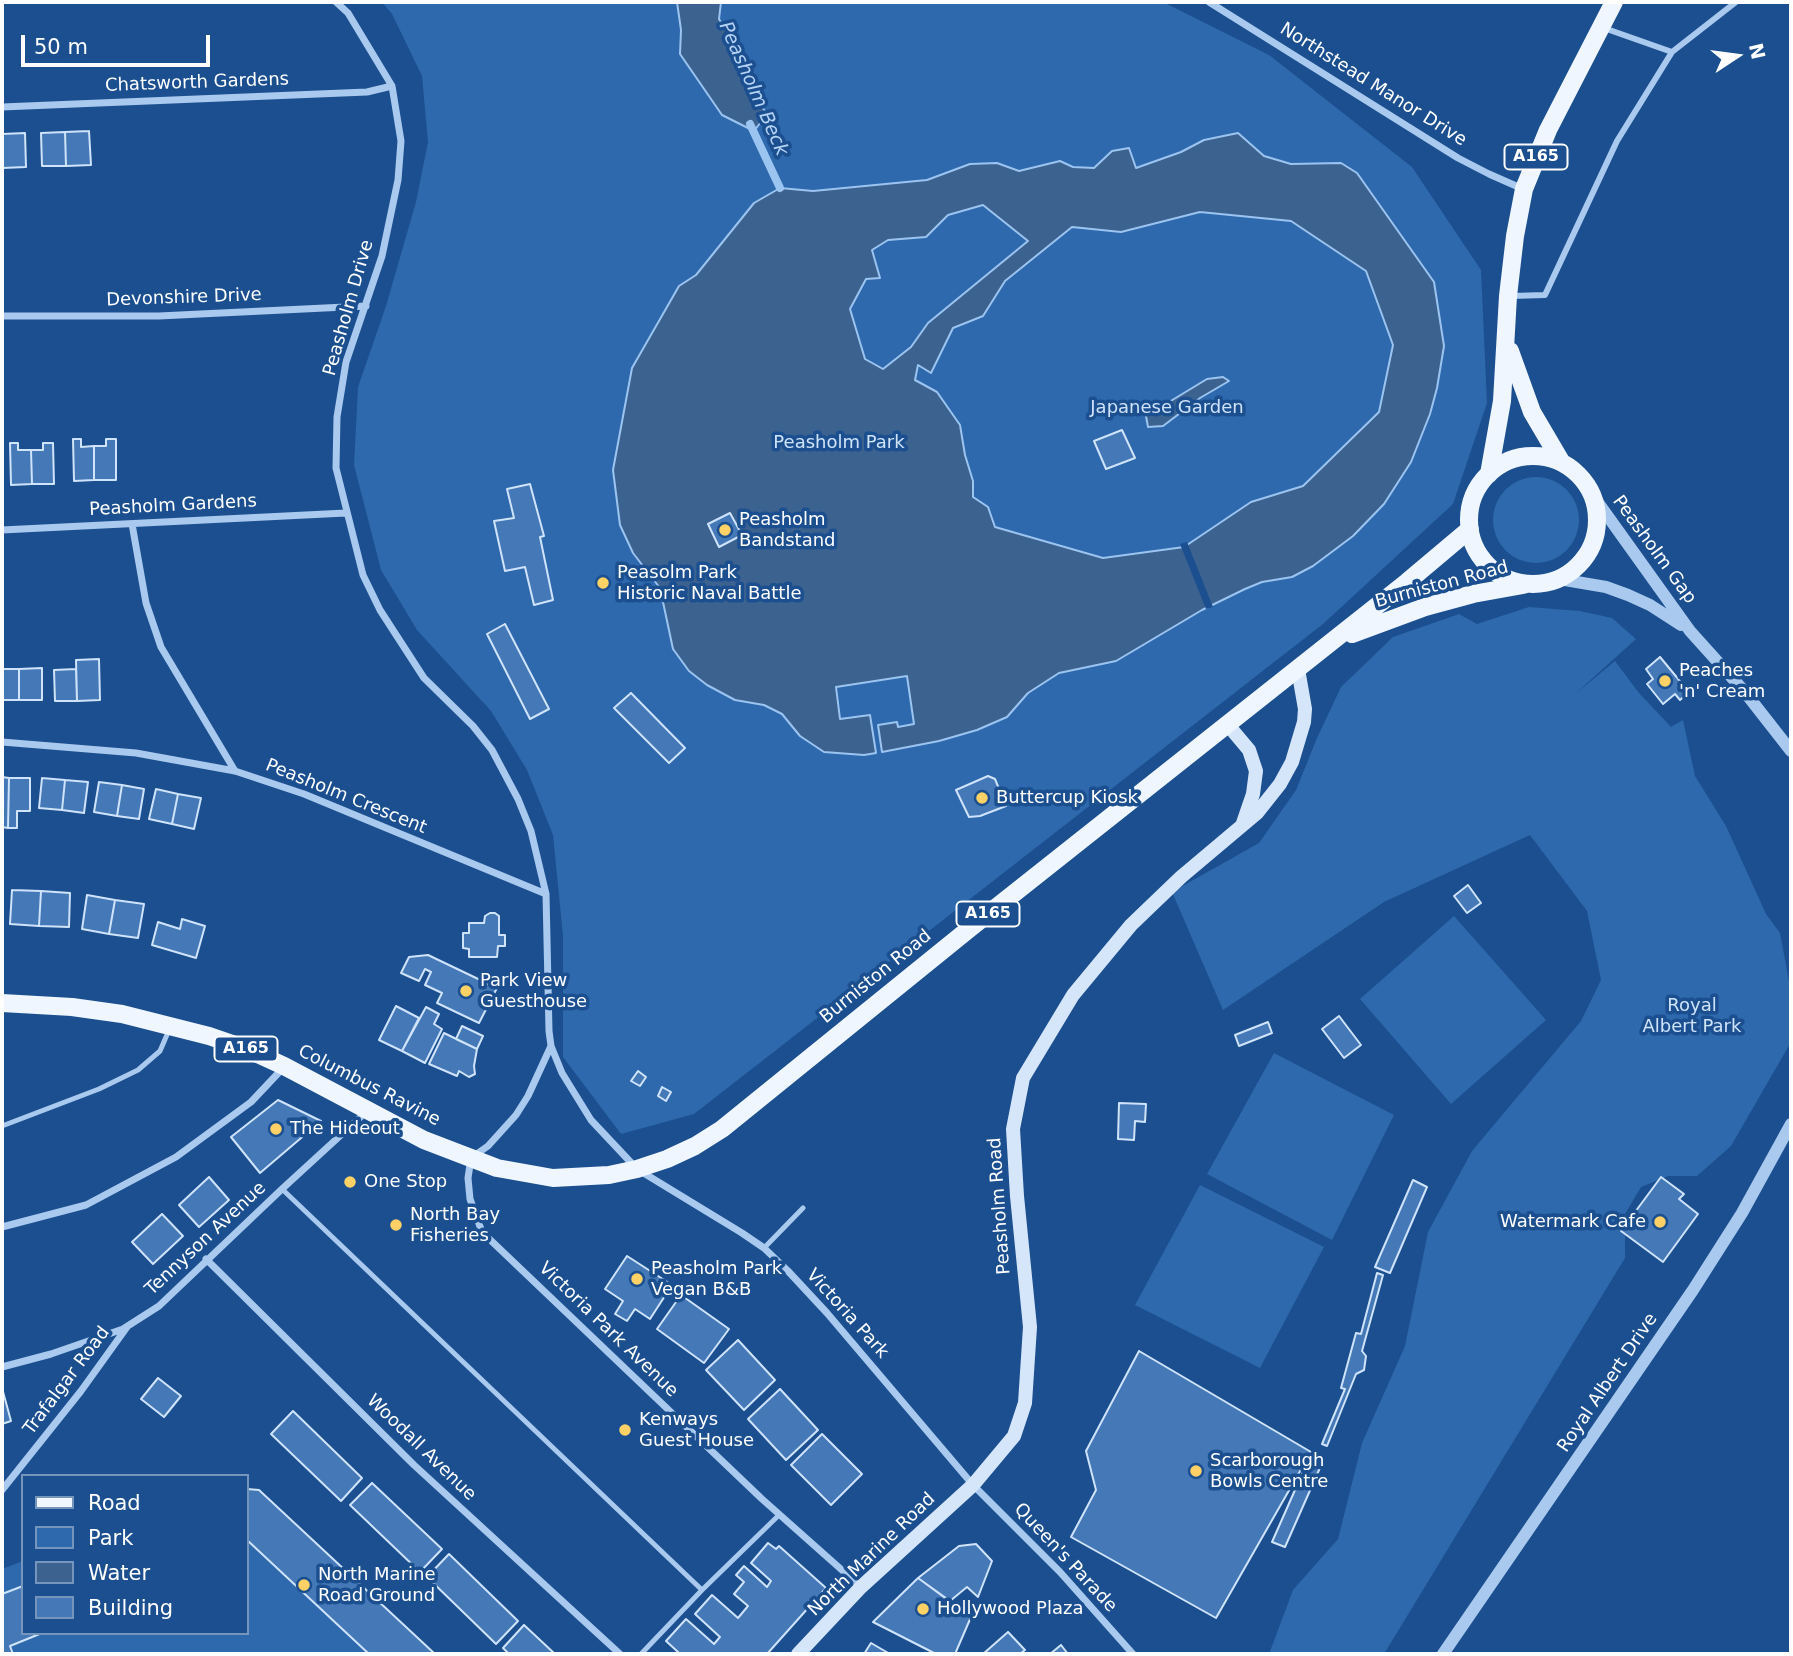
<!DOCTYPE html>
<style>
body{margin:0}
#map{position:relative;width:1793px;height:1656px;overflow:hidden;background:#1b4f8f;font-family:"DejaVu Sans",sans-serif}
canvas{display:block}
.frame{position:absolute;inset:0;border:4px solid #fff;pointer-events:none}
.legend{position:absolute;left:21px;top:1474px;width:228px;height:161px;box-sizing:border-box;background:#1b4f8f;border:2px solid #7695bc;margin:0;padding:9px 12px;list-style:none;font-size:21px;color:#fff}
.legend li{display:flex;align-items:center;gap:14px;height:35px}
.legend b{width:35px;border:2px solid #7695bc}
.north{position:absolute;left:1702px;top:21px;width:70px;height:70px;-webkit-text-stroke:5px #1b4f8f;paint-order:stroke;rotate:77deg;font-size:19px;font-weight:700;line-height:28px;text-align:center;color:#fff}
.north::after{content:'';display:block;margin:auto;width:24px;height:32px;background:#fff;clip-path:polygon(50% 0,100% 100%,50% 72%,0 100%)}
.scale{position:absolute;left:21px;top:35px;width:189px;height:32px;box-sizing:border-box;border:4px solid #fff;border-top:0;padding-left:9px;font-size:21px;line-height:24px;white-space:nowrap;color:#fff;-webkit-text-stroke:5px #1b4f8f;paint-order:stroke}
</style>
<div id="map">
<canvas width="1793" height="1656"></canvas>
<div class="frame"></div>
<ul class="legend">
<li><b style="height:9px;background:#f0f6ff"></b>Road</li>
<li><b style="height:19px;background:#2e69ad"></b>Park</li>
<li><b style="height:19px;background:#3c6290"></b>Water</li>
<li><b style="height:19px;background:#4478b7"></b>Building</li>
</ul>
<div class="north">N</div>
<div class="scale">50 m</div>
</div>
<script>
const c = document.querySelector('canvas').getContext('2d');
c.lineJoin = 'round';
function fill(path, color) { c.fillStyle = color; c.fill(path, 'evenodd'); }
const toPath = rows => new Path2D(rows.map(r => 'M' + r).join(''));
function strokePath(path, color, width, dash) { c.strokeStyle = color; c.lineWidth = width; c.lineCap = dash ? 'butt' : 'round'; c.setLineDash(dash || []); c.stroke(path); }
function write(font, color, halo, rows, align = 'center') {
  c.font = font + ' "DejaVu Sans",sans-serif'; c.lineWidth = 7; c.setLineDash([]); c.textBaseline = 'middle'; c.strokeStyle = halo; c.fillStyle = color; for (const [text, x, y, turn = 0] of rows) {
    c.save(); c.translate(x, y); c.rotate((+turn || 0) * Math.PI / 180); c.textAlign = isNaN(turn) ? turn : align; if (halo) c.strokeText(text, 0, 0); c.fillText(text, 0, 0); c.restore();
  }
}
fill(toPath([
 [382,2,1163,2,1269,55,1412,167,1481,270,1487,403,1453,504,1323,624,694,1114,621,1134,563,1057,563,936,553,835,527,770,491,711,417,630,381,570,354,465,358,387,386,306,416,202,428,142,422,76,392,14],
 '1493 520a43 43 0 1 1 86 0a43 43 0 1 1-86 0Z',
 [1529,607,1580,611,1612,618,1636,639,1574,695,1615,661,1639,693,1671,727,1683,720,1695,776,1726,826,1766,914,1780,933,1791,992,1791,1042,1731,1146,1697,1176,1668,1176,1641,1187,1625,1214,1625,1258,1384,1654,1269,1654,1293,1590,1338,1539,1362,1443,1405,1346,1428,1232,1472,1151,1581,1021,1601,980,1587,911,1530,835,1384,902,1223,1010,1172,892,1259,843,1296,790,1317,738,1341,687,1393,637,1459,614,1477,624],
 [1454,916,1546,1020,1451,1104,1360,999],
 [1274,1053,1394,1115,1332,1240,1207,1174],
 [1200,1185,1324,1247,1260,1368,1135,1305],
 [247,1489,259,1490,435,1654,2,1654,2,1569,23,1561,23,1633,247,1633]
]), '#2e69ad');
const water = toPath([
 [677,2,721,2,719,19,736,48,743,80,767,114,754,131,722,115,680,54,681,30,677,2],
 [1238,133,1264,156,1291,164,1341,163,1357,173,1434,282,1444,346,1437,388,1430,414,1411,462,1384,504,1353,536,1313,566,1292,577,1262,582,1245,589,1202,610,1116,661,1059,673,1028,693,1007,717,977,730,939,741,882,752,878,725,897,722,898,727,914,724,907,676,836,687,840,719,870,715,876,753,864,755,824,752,800,736,782,714,764,705,735,700,707,685,689,671,673,649,660,588,633,553,620,525,613,470,632,368,679,286,696,275,754,203,780,188,813,191,927,180,970,164,997,163,1019,171,1060,161,1073,167,1094,168,1112,151,1129,148,1136,168,1181,152,1204,140,1238,133],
 [983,205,1028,241,928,323,911,347,883,369,865,359,850,309,866,279,880,278,872,250,888,240,926,237,948,215,983,205],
 [1200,212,1291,221,1366,271,1393,345,1379,412,1303,486,1251,502,1184,547,1103,558,995,527,988,507,973,497,973,481,965,455,960,425,937,392,915,380,918,365,931,373,953,328,983,316,1005,281,1072,227,1121,232,1200,212],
 [1223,377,1229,381,1200,398,1163,426,1148,427,1146,416,1207,379,1223,377]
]);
fill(water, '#3c6290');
strokePath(water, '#9cc4f0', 2);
fill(toPath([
 [1187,542,1213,607,1206,609,1180,544]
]), '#1b4f8f');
strokePath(toPath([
 [750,124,780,188]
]), '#9cc4f0', 8);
const building = toPath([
 [89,131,91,165,66,166,65,132,89,131],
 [65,132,66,166,42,166,41,133,65,132],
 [25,133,26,167,2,168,2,134,25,133],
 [1122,430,1135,458,1106,469,1094,441,1122,430],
 [73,439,81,439,81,447,94,446,94,480,74,481,73,439],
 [106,439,116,439,116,480,94,480,94,446,106,446,106,439],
 [10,443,18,443,18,450,31,450,32,484,11,485,10,443],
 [43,443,53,443,54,484,32,484,31,450,43,450,43,443],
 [530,484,544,536,540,537,553,600,534,605,525,567,505,571,494,521,514,518,507,489,530,484],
 [730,513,742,535,719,547,708,524,730,513],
 [505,624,549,709,530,719,487,634,505,624],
 [1660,657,1689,692,1680,700,1675,694,1663,704,1647,684,1653,679,1646,669,1660,657],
 [99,659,100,700,77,701,76,660,99,659],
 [42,668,42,700,19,700,19,669,42,668],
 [2,669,19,669,19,700,2,700,2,669],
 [76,669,77,701,55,701,54,670,76,669],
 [631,693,685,748,669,763,614,708,631,693],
 [988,776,995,779,1006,806,980,816,969,817,956,790,988,776],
 [2,777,9,778,8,828,2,827,2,777],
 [9,778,30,778,30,811,17,811,17,828,8,828,9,778],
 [42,778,65,780,62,810,39,808,42,778],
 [65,780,88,782,84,813,62,810,65,780],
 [99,782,122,785,117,816,94,812,99,782],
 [122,785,144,789,139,819,117,816,122,785],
 [156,789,178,794,172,824,149,819,156,789],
 [178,794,201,798,194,829,172,824,178,794],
 [1468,885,1481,903,1467,913,1454,896,1468,885],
 [12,890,41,891,39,926,10,924,12,890],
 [41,891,70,893,69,927,39,926,41,891],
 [87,895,115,900,109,934,82,929,87,895],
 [115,900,144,904,138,938,109,934,115,900],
 [490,913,495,913,499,916,499,935,505,935,505,946,498,946,497,957,469,957,469,949,463,948,463,933,469,933,469,923,484,923,485,916,490,913],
 [182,919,205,926,196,958,152,945,158,922,180,929,182,919],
 [428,955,497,988,479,1023,437,1003,442,993,425,985,431,972,425,969,419,981,401,973,409,957,428,955],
 [396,1006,419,1018,402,1051,379,1040,396,1006],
 [426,1007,439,1014,434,1024,442,1029,425,1063,402,1051,426,1007],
 [1339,1016,1361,1045,1344,1058,1322,1029,1339,1016],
 [1268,1022,1272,1033,1239,1046,1235,1035,1268,1022],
 [462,1026,483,1036,477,1049,456,1039,462,1026],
 [444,1033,477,1049,474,1066,475,1074,469,1077,459,1071,457,1076,429,1064,444,1033],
 [638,1071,646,1077,640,1086,631,1081,638,1071],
 [662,1087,671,1092,666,1101,658,1096,662,1087],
 [278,1100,321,1121,260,1173,231,1137,278,1100],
 [1119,1103,1146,1104,1145,1122,1135,1121,1134,1140,1118,1139,1119,1103],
 [209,1177,229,1200,199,1227,179,1205,209,1177],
 [1661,1177,1684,1194,1679,1199,1698,1214,1663,1262,1621,1231,1661,1177],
 [1413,1180,1427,1187,1390,1273,1375,1267,1413,1180],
 [162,1214,183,1236,153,1264,132,1242,162,1214],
 [627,1256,672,1285,650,1319,635,1309,627,1321,615,1314,623,1301,605,1289,627,1256],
 [1377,1273,1383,1275,1362,1351,1366,1356,1364,1370,1356,1374,1327,1446,1322,1444,1345,1389,1341,1388,1356,1333,1361,1334,1377,1273],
 [681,1295,729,1329,704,1363,657,1329,681,1295],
 [738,1340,775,1380,744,1410,706,1370,738,1340],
 [1139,1351,1311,1452,1216,1618,1071,1537,1096,1490,1086,1451,1139,1351],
 [158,1378,181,1396,164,1417,141,1399,158,1378],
 [2,1388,11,1421,2,1424,2,1388],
 [780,1389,818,1430,786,1460,748,1419,780,1389],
 [293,1411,362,1478,341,1501,271,1434,293,1411],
 [822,1434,862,1474,831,1505,791,1465,822,1434],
 [1310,1456,1323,1461,1285,1547,1272,1542,1310,1456],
 [372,1483,442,1549,420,1572,350,1505,372,1483],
 [247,1489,259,1490,435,1654,369,1654,247,1540,247,1489],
 [768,1543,776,1549,779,1546,826,1588,767,1654,676,1654,678,1652,666,1641,686,1619,714,1644,720,1637,695,1614,712,1595,738,1618,748,1606,734,1594,744,1582,736,1575,744,1566,767,1587,771,1581,751,1563,768,1543],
 [976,1544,992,1561,978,1597,967,1587,950,1601,918,1578,959,1546,976,1544],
 [449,1554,518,1621,496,1644,427,1577,449,1554],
 [918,1578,971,1617,955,1654,936,1654,873,1622,918,1578],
 [23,1586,23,1633,42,1633,10,1646,13,1654,2,1654,2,1594,23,1586],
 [524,1625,555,1654,509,1654,503,1648,524,1625],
 [1008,1632,1025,1650,1020,1654,983,1654,1008,1632],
 [871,1643,890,1654,864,1654,871,1643],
 [1061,1645,1068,1654,1050,1654,1061,1645]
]);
fill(building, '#4478b7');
strokePath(building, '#cfe3fa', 2);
strokePath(toPath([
 [2,1126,99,1089,138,1070,160,1051,169,1030],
 [282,1189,702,1590],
 [764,1248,803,1208],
 [641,1654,702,1590,779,1515]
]), '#a9c9ee', 5);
strokePath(toPath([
 [1601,27,1672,52],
 [1511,296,1545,295,1617,141,1672,52,1736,2]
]), '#a9c9ee', 6);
strokePath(toPath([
 [336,2,348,13,392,86,401,141,398,180,382,256,346,362,337,417,336,468,363,575,380,610,424,678,473,726,492,750,518,799,531,831,546,894,549,1031,551,1046,562,1073,591,1120,637,1169,742,1233,764,1248,788,1271,827,1313,973,1485,1060,1572,1133,1654],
 [1209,2,1458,158,1489,174,1523,189],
 [2,107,367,92,392,86],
 [2,316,159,316,366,306],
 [132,524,146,603,161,647,235,771],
 [2,530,346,513],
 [2,742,136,753,235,771,304,794,546,894],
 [551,1046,528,1096,516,1115,488,1146,471,1158,468,1178,470,1199,482,1232,762,1499,861,1587],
 [2,1227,86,1205,176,1157,251,1102,284,1067],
 [206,1259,414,1465,620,1654],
 [2,1367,51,1354,123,1329,159,1306,282,1189,366,1112],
 [2,1490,81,1391,127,1327]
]), '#a9c9ee', 7);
strokePath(toPath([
 [1589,490,1690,631,1744,691,1791,751],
 [1559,579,1606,587,1628,595,1650,605,1681,625],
 [1443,1654,1693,1290,1742,1213,1791,1124]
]), '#a9c9ee', 12);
strokePath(toPath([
 [1228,725,1249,750,1256,771,1253,794,1243,823],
 [798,1654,861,1587,973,1485,1014,1436,1025,1403,1030,1327,1017,1196,1013,1129,1023,1078,1073,995,1131,925,1181,877,1257,813,1280,784,1292,762,1304,722,1305,709,1298,669]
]), '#d6e6fa', 14);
strokePath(toPath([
 [1510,351,1532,412,1562,463],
 '1469 520a64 64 0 1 1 128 0a64 64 0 1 1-128 0Z',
 [1489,474,1502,401,1508,296,1515,236,1524,189,1548,130,1614,2],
 [1352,634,1425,607,1473,594,1523,585],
 [2,1003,72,1007,122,1014,209,1036,247,1049,284,1066,424,1140,497,1168,553,1178,609,1175,637,1169,667,1159,695,1146,722,1129,969,929,1407,582,1470,529]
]), '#f0f6ff', 18);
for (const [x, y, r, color] of [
 [725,530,7,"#ffd166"],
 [603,583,7,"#ffd166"],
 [1665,681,7,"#ffd166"],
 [982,798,7,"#ffd166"],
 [466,991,7,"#ffd166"],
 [276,1129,7,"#ffd166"],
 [350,1182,7,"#ffd166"],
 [1660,1222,7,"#ffd166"],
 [396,1225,7,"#ffd166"],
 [637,1279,7,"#ffd166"],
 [625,1430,7,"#ffd166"],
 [1196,1471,7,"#ffd166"],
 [304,1585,7,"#ffd166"],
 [923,1609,7,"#ffd166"]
]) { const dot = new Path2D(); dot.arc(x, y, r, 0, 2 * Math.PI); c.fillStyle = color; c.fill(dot); strokePath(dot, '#1b4f8f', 2.5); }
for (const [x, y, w] of [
 [1536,157,63],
 [988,914,63],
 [246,1049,63]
]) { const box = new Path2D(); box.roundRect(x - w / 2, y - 12.5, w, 25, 5); c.fillStyle = '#1b4f8f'; c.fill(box); strokePath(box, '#fff', 2); }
write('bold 16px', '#fff', null, [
 ["A165",1536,157],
 ["A165",988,914],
 ["A165",246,1049]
]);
write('18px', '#fff', '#1b4f8f', [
 ["Chatsworth Gardens",197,83,-2],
 ["Northstead Manor Drive",1373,85,32],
 ["Devonshire Drive",184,298,-2],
 ["Peasholm Drive",349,308,-74],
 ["Peasholm Gardens",173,506,-3],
 ["Peasholm Gap",1654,550,54],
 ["Burniston Road",1442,585,-15],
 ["Peasholm Crescent",346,797,22],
 ["Burniston Road",876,977,-39],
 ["Columbus Ravine",369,1086,27],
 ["Peasholm Road",1000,1206,-94],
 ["Tennyson Avenue",206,1239,-43],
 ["Victoria Park",847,1314,48],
 ["Victoria Park Avenue",608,1330,44],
 ["Trafalgar Road",67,1381,-53],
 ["Royal Albert Drive",1608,1383,-56],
 ["Woodall Avenue",421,1448,44],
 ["North Marine Road",872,1555,-44],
 ["Queen's Parade",1065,1558,47]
]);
write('18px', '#cfe3fa', '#1b4f8f', [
 ["Japanese Garden",1167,408],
 ["Peasholm Park",839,443],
 ["Royal",1692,1006],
 ["Albert Park",1692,1027]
]);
write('18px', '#fff', '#1b4f8f', [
 ["Peasholm",739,520],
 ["Bandstand",739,541],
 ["Peasolm Park",617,573],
 ["Historic Naval Battle",617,594],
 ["Peaches",1679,671],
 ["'n' Cream",1679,692],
 ["Buttercup Kiosk",996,798],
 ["Park View",480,981],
 ["Guesthouse",480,1002],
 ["The Hideout",290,1129],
 ["One Stop",364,1182],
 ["North Bay",410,1215],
 ["Fisheries",410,1236],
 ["Watermark Cafe",1646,1222,"right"],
 ["Peasholm Park",651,1269],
 ["Vegan B&B",651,1290],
 ["Kenways",639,1420],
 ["Guest House",639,1441],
 ["Scarborough",1210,1461],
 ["Bowls Centre",1210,1482],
 ["North Marine",318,1575],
 ["Road Ground",318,1596],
 ["Hollywood Plaza",937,1609]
], 'left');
write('italic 19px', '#b5d3f5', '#1b4f8f', [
 ["Peasholm Beck",753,89,66]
]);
</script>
